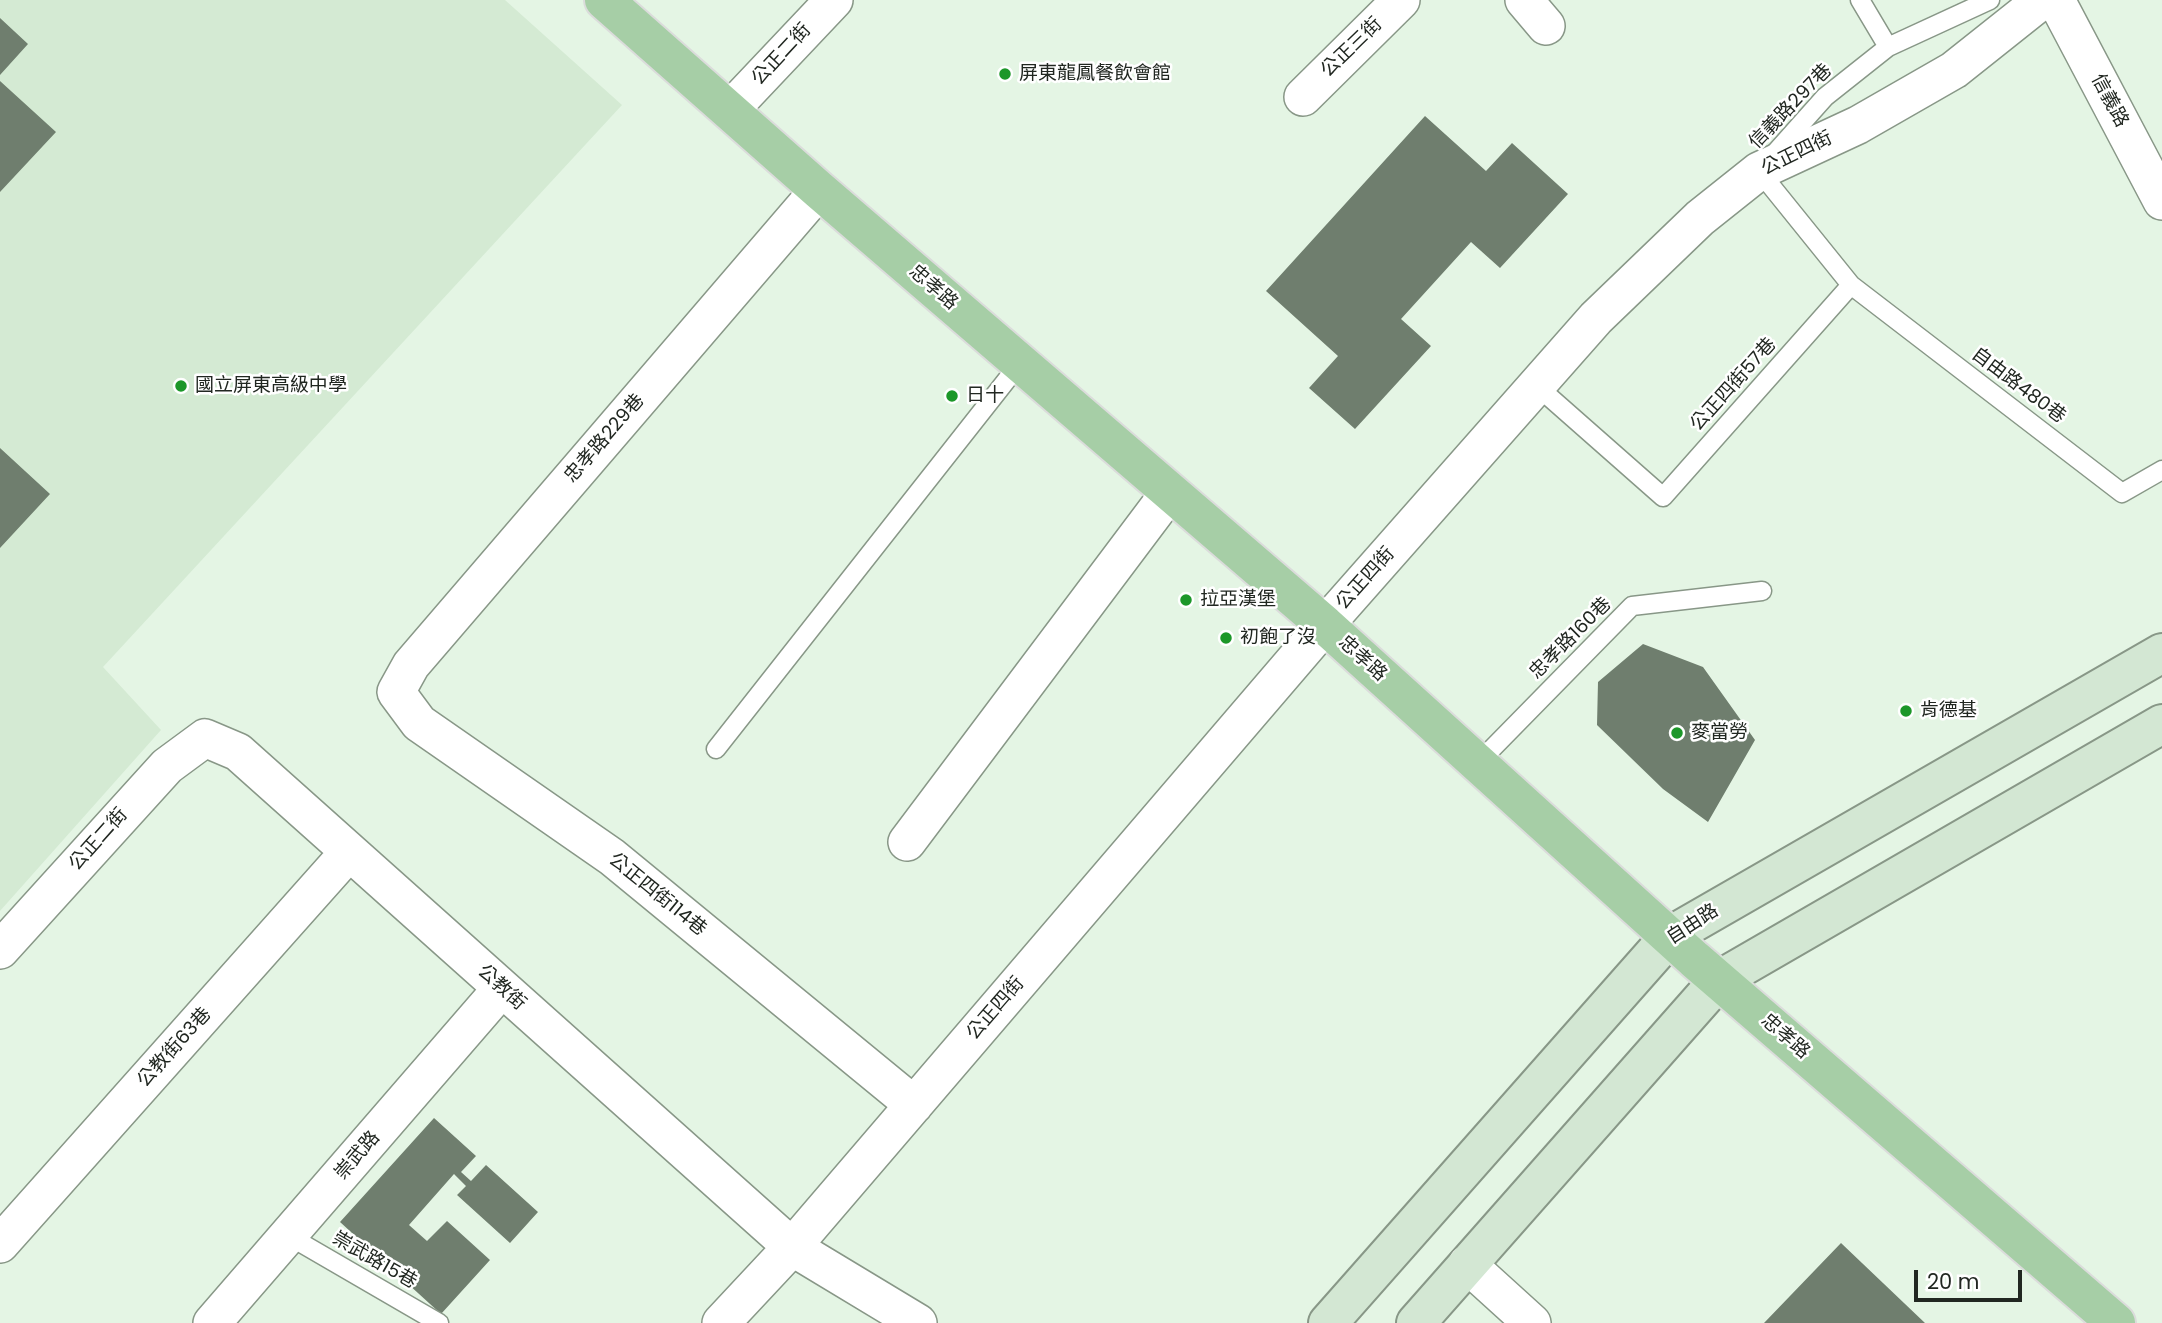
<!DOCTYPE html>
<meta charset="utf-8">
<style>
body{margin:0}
#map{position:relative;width:2162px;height:1323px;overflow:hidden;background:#e4f5e4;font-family:Poppins,sans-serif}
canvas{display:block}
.scale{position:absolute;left:1914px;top:1270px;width:108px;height:32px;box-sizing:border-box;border:4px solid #212721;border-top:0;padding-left:9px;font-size:21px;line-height:24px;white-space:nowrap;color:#212721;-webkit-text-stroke:5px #fff;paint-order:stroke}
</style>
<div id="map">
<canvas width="2162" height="1323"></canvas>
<div class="scale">20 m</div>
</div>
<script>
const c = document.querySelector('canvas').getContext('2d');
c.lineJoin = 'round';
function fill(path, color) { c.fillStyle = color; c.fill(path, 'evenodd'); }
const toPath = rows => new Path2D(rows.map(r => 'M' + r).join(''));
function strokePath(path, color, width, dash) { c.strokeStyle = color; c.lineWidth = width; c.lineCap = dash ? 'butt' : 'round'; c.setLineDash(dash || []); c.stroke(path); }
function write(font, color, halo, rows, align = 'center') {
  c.font = font + ' Poppins,"Noto Sans TC",sans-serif'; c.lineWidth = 5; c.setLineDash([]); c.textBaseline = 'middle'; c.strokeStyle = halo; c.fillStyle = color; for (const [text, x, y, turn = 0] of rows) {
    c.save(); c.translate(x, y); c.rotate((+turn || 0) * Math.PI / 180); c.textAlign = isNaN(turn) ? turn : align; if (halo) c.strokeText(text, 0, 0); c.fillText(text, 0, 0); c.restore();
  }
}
fill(toPath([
 [0,0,505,0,622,105,103,667,161,730,0,911]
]), '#d4ead3');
fill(toPath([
 [0,18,28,44,0,75],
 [0,81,56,132,0,192],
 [1425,116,1486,171,1512,143,1568,194,1500,268,1471,242,1401,319,1431,346,1355,429,1309,388,1338,356,1266,291],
 [0,448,50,494,0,548],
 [1643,644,1703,667,1755,740,1708,822,1663,789,1597,725,1598,682],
 [434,1118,476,1156,461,1172,471,1181,486,1165,538,1212,510,1243,457,1195,466,1186,454,1174,409,1225,427,1241,447,1221,490,1260,441,1314,340,1222],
 [1841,1243,1925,1323,1764,1323]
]), '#6f7e6e');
const lane = toPath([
 [1860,0,1888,47],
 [1851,285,2122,493,2162,470],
 [1537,386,1663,497,1851,285,1759,171,1825,97,1888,47,1990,0],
 [716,749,1020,363],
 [1477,764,1632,606,1762,591],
 [289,1236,439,1323]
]);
const street = toPath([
 [1524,0,1546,26],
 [2056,0,2162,201],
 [1303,97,1401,0],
 [730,110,834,0],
 [819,190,411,665,396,692,419,723,612,857,914,1105],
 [907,842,1170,492],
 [0,950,167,766,205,738,238,752,792,1247,918,1323],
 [0,1244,349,852],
 [1467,1264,1532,1323],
 [212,1323,502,988],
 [721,1323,792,1247,1325,625,1596,318,1700,218,1759,171,1858,125,1954,70,2042,0]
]);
const secondary = toPath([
 [1328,1323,1670,936,2162,653],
 [1416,1323,1719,980,2162,724]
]);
const primary = toPath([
 [604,0,819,190,1325,625,1694,959,2116,1323]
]);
strokePath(lane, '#889787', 21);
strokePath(street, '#889787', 40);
strokePath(secondary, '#889787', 42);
strokePath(primary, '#dbdcdb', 42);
strokePath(lane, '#fff', 18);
strokePath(street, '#fff', 37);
strokePath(secondary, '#d3e7d3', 38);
strokePath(primary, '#a6cea6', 38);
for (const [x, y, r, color] of [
 [1005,74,7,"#1c9729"],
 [181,386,7,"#1c9729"],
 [952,396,7,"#1c9729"],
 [1186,600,7,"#1c9729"],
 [1226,638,7,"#1c9729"],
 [1906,711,7,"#1c9729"],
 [1677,733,7,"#1c9729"]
]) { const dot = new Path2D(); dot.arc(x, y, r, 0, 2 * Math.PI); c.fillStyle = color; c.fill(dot); strokePath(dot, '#fff', 2.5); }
write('19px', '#212721', '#fff', [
 ["公正三街",1352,48,-44],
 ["公正二街",782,55,-47],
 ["信義路",2109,101,62],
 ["信義路297巷",1791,107,-46],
 ["公正四街",1797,154,-26],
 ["忠孝路",933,288,41],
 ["公正四街57巷",1734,385,-48],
 ["自由路480巷",2018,386,37],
 ["忠孝路229巷",605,439,-49],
 ["公正四街",1366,579,-48],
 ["忠孝路160巷",1571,639,-45],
 ["忠孝路",1362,659,42],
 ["公正二街",99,840,-48],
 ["公正四街114巷",657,895,39],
 ["自由路",1693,925,-33],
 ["公教街",501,988,42],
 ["公正四街",996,1009,-49],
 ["忠孝路",1785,1037,41],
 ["公教街63巷",175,1048,-48],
 ["崇武路",358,1156,-49],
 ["崇武路15巷",374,1261,30]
]);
write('19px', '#212721', '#fff', [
 ["屏東龍鳳餐飲會館",1019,74],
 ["國立屏東高級中學",195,386],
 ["日十",966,396],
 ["拉亞漢堡",1200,600],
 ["初飽了沒",1240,638],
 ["肯德基",1920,711],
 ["麥當勞",1691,733]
], 'left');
</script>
